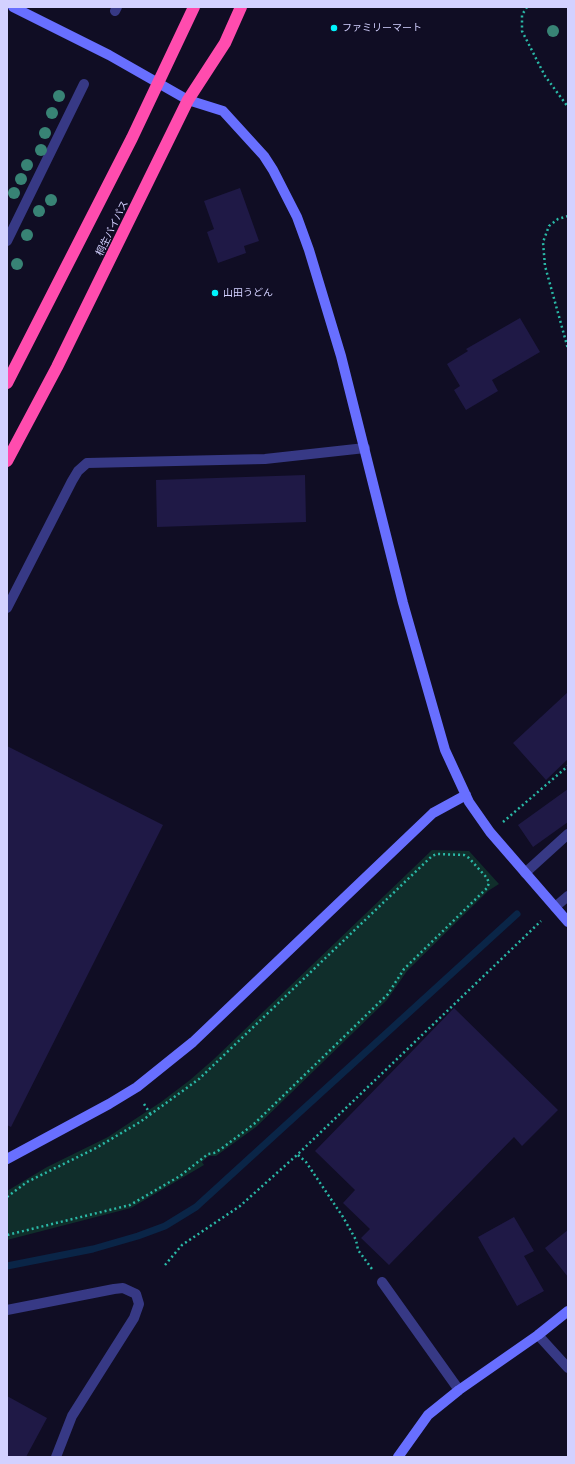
<!DOCTYPE html>
<meta charset="utf-8">
<style>
body{margin:0}
#map{position:relative;width:575px;height:1464px;overflow:hidden;background:#100d24;font-family:Ubuntu,sans-serif}
canvas{display:block}
.frame{position:absolute;inset:0;border:8px solid #d3d1ff;pointer-events:none}
</style>
<div id="map">
<canvas width="575" height="1464"></canvas>
<div class="frame"></div>
</div>
<script>
const c = document.querySelector('canvas').getContext('2d');
c.lineJoin = 'round';
function fill(path, color) { c.fillStyle = color; c.fill(path, 'evenodd'); }
const toPath = rows => new Path2D(rows.map(r => 'M' + r).join(''));
function strokePath(path, color, width, dash) { c.strokeStyle = color; c.lineWidth = width; c.lineCap = dash ? 'butt' : 'round'; c.setLineDash(dash || []); c.stroke(path); }
function write(font, color, halo, rows, align = 'center') {
  c.font = font + ' Ubuntu,"Noto Sans JP",sans-serif'; c.lineWidth = 3; c.setLineDash([]); c.textBaseline = 'middle'; c.strokeStyle = halo; c.fillStyle = color; for (const [text, x, y, turn = 0] of rows) {
    c.save(); c.translate(x, y); c.rotate((+turn || 0) * Math.PI / 180); c.textAlign = isNaN(turn) ? turn : align; if (halo) c.strokeText(text, 0, 0); c.fillText(text, 0, 0); c.restore();
  }
}
fill(toPath([
 [432,850,469,851,499,884,488,891,407,971,387,1000,256,1127,216,1156,209,1156,202,1162,204,1165,131,1208,7,1240,7,1191,47,1167,108,1137,161,1102,190,1080,214,1059]
]), '#102e2b');
strokePath(toPath([
 [7,1266,93,1249,138,1236,165,1226,196,1207,517,914]
]), '#0a2547', 7);
fill(toPath([
 [240,188,259,241,244,246,246,253,218,263,207,232,214,229,204,201],
 [520,318,540,352,492,380,498,391,466,410,454,390,460,386,447,364,468,351,466,349],
 [305,475,306,522,157,527,156,480],
 [568,692,568,759,546,780,513,743],
 [7,746,163,825,11,1127,7,1125],
 [568,789,568,822,533,847,518,825],
 [454,1008,558,1110,522,1146,514,1137,389,1265,361,1238,370,1229,343,1203,355,1190,315,1151],
 [514,1217,534,1251,524,1256,544,1291,517,1306,478,1237],
 [568,1230,568,1277,545,1248],
 [7,1396,47,1418,26,1457,7,1457]
]), '#1f1946');
strokePath(toPath([
 [527,7,522,15,522,31,545,76,568,107],
 [568,216,558,219,549,226,543,242,545,266,568,349],
 [503,822,568,766],
 [144,1104,151,1115],
 [298,1155,306,1162,343,1217,356,1240,358,1250,372,1269],
 [7,1197,27,1182,96,1148,140,1122,199,1079,432,856,437,854,464,855,469,858,487,878,489,883,487,888,404,969,388,994,254,1124,221,1149,214,1153,208,1154,180,1176,130,1205,7,1235],
 [165,1265,182,1245,240,1206,298,1154,541,921]
]), '#2ab9a7', 2.5, [2, 3]);
strokePath(toPath([
 [7,241,84,84],
 [7,608,72,481,78,471,87,463,265,459,365,448],
 [525,873,568,834],
 [555,907,568,896],
 [382,1282,459,1390]
]), '#373985', 10);
strokePath(toPath([
 [115,11,117,7],
 [7,1310,114,1289,123,1288,136,1294,139,1304,134,1318,72,1416,56,1457],
 [538,1335,568,1368]
]), '#373985', 10);
strokePath(toPath([
 [13,7,109,55,188,100,223,111,264,156,273,170,297,217,309,250,341,356,403,603,445,750,469,802,490,832,568,922],
 [7,1159,109,1104,137,1087,193,1042,433,813,466,795],
 [398,1457,428,1415,459,1390,538,1335,568,1311]
]), '#686fff', 10);
strokePath(toPath([
 [7,383,132,138,194,7],
 [7,461,57,367,188,100,225,43,241,7]
]), '#ff4cae', 12);
c.fillStyle = '#388375';
for (const [x, y] of [
 [553,31],
 [59,96],
 [52,113],
 [45,133],
 [41,150],
 [27,165],
 [21,179],
 [14,193],
 [51,200],
 [39,211],
 [27,235],
 [17,264]
]) { c.beginPath(); c.arc(x, y, 6, 0, 2 * Math.PI); c.fill(); }
for (const [x, y, r, color] of [
 [334,28,4,"#00f4fc"],
 [215,293,4,"#00f4fc"]
]) { const dot = new Path2D(); dot.arc(x, y, r, 0, 2 * Math.PI); c.fillStyle = color; c.fill(dot); strokePath(dot, '#100d24', 1.5); }
write('10px', '#d3d1ff', '#100d24', [
 ["ファミリーマート",342,28],
 ["山田うどん",223,293]
], 'left');
write('10px', '#d3d1ff', '#100d24', [
 ["桐生バイパス",112,228,-64]
]);
</script>
